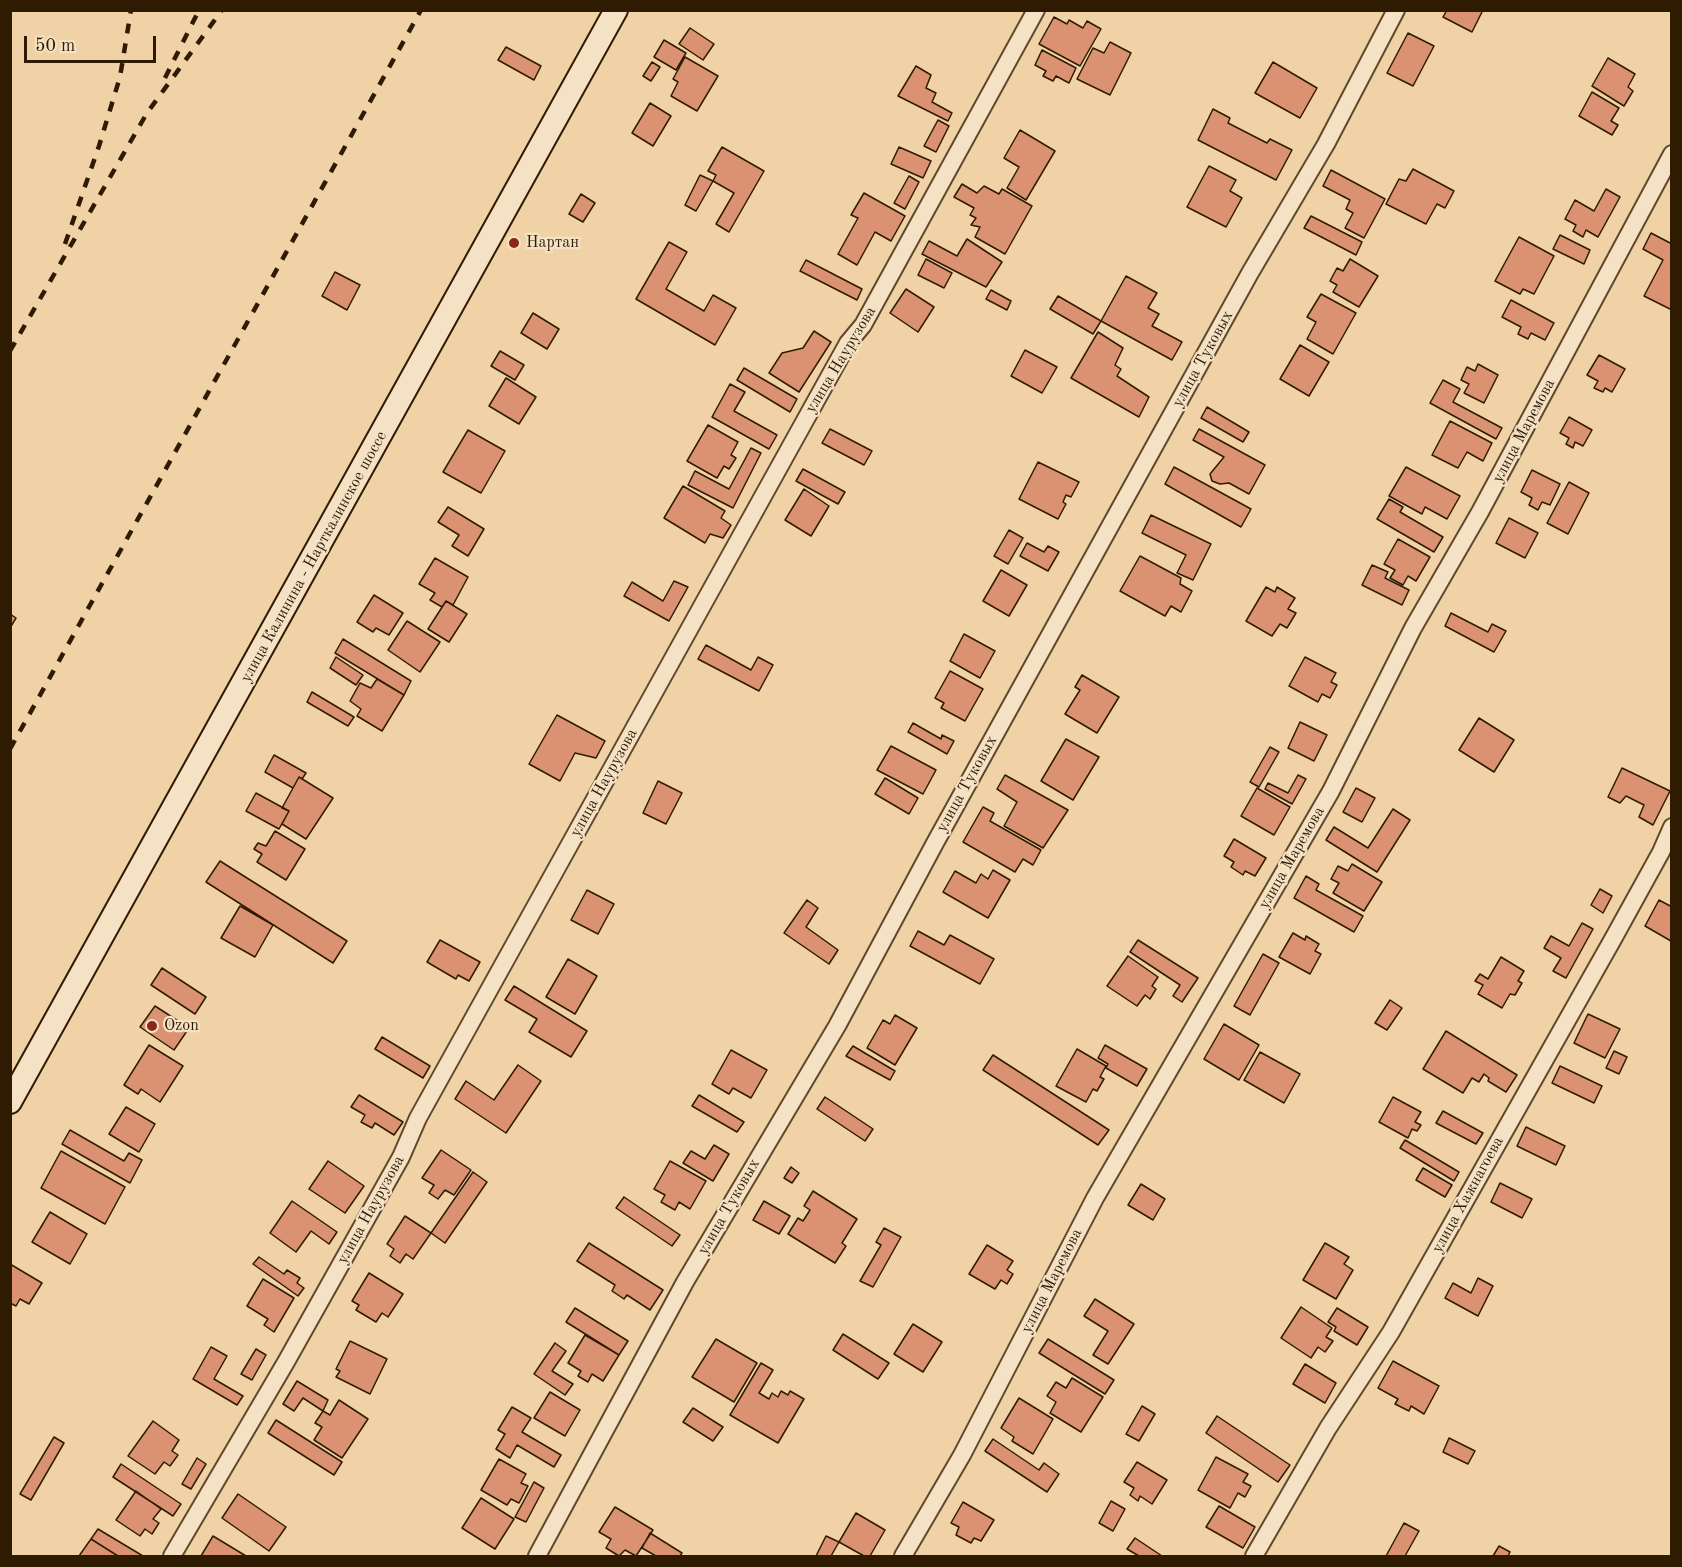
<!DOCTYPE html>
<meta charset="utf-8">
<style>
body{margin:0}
#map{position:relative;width:1682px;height:1567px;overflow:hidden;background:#f0d2a6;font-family:"Old Standard TT",serif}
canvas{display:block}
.frame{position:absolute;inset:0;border:12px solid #2f1b02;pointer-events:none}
.scale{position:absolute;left:24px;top:36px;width:132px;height:27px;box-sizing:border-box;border:3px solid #2f1b02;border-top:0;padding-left:8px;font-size:18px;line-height:21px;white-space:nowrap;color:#2f1b02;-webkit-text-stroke:4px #f5e2c5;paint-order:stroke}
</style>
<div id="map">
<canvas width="1682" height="1567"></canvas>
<div class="frame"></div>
<div class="scale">50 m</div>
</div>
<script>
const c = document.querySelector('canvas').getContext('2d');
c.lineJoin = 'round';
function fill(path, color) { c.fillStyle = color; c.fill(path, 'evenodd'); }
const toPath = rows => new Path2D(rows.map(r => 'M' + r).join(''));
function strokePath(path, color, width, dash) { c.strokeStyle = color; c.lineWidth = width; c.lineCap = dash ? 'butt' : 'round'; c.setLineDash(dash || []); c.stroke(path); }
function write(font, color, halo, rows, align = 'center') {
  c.font = font + ' "Old Standard TT",serif'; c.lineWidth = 4.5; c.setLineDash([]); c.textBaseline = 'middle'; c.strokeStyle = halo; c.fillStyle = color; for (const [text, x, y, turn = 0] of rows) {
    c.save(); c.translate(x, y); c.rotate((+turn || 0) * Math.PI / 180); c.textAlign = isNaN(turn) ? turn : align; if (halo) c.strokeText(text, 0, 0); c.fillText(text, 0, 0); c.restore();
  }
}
const building = toPath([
 [1447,10,1483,10,1472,32,1443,17,1447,10],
 [1054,17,1067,24,1069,20,1083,28,1087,21,1101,29,1080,66,1039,44,1054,17],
 [690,28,714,44,703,60,679,44,690,28],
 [1408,33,1434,46,1413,86,1387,73,1408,33],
 [664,40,686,53,676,70,654,57,664,40],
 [1110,42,1131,53,1110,95,1077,79,1093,48,1104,53,1110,42],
 [506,47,541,66,534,80,498,60,506,47],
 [1042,50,1076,68,1069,83,1056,76,1053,81,1043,76,1046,71,1035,65,1042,50],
 [685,57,718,76,697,111,671,96,678,82,673,79,685,57],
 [1608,58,1635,74,1628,87,1633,91,1624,106,1592,86,1608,58],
 [652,62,660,67,651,81,643,76,652,62],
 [1273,62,1317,88,1300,118,1255,93,1273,62],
 [916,66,931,75,926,88,936,93,932,102,952,113,948,121,898,96,916,66],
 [1592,92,1619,108,1611,121,1618,125,1612,135,1579,116,1592,92],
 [650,103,671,116,653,146,632,133,650,103],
 [1213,109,1230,118,1228,123,1267,143,1270,139,1292,150,1276,180,1198,140,1213,109],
 [938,120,949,126,936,152,924,146,938,120],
 [1020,130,1055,151,1026,200,1007,188,1019,167,1004,158,1020,130],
 [722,147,764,171,729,232,716,224,734,193,713,181,716,175,708,171,722,147],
 [899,147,931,161,923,178,891,164,899,147],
 [1209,166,1236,180,1230,191,1242,198,1226,227,1187,207,1209,166],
 [1413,169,1454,191,1445,208,1437,204,1426,224,1386,204,1399,179,1406,181,1413,169],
 [1331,170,1385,199,1364,238,1345,228,1353,213,1346,209,1350,200,1323,186,1331,170],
 [700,175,713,181,696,211,685,205,700,175],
 [909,176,919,182,905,209,894,203,909,176],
 [962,184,977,193,984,186,999,194,1002,189,1032,206,1005,254,975,237,980,227,971,225,976,218,970,215,974,208,954,197,962,184],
 [1606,189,1620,197,1598,237,1586,230,1583,237,1573,231,1576,225,1565,219,1575,200,1594,211,1606,189],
 [864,193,905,216,891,241,875,232,857,265,838,254,858,218,851,215,864,193],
 [581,194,595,203,583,222,569,214,581,194],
 [1311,216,1362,242,1356,255,1304,228,1311,216],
 [1651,233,1672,244,1672,310,1644,296,1663,260,1643,249,1651,233],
 [1560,235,1590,250,1584,264,1553,249,1560,235],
 [1519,237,1554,256,1534,294,1523,289,1520,294,1495,281,1519,237],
 [967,239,1002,262,986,287,922,254,929,241,957,256,967,239],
 [669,242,687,252,666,289,704,311,713,295,736,308,715,345,636,299,669,242],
 [926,259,952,273,944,288,918,275,926,259],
 [1350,259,1378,276,1359,307,1333,292,1337,285,1330,281,1337,268,1343,271,1350,259],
 [806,260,862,289,857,300,800,271,806,260],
 [335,272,360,285,347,310,322,296,335,272],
 [1126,276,1157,293,1148,308,1159,314,1152,326,1182,342,1172,360,1101,321,1126,276],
 [906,289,934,307,918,332,890,313,906,289],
 [991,290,1011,301,1007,310,986,299,991,290],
 [1321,294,1356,313,1333,354,1307,339,1316,322,1307,317,1321,294],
 [1058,296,1101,321,1093,334,1050,309,1058,296],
 [1511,300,1554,323,1545,340,1531,333,1528,339,1518,334,1521,327,1502,317,1511,300],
 [533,313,559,329,547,349,521,333,533,313],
 [814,331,831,342,799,392,769,373,782,353,803,348,814,331],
 [1098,332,1123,348,1115,365,1121,369,1117,376,1149,397,1139,417,1071,378,1098,332],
 [1300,345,1329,362,1309,396,1280,379,1300,345],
 [1025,350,1057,367,1042,393,1011,376,1025,350],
 [500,351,524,365,515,380,491,366,500,351],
 [1599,355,1625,369,1612,392,1605,388,1603,392,1594,388,1598,381,1587,375,1599,355],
 [1478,364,1498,375,1484,403,1464,393,1469,384,1461,380,1467,367,1475,371,1478,364],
 [744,368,797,399,790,412,737,380,744,368],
 [506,378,536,397,519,424,489,406,506,378],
 [1443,380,1460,389,1453,402,1502,428,1496,439,1430,403,1443,380],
 [730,384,745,392,734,411,777,435,769,449,712,417,730,384],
 [1207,407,1249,432,1243,442,1201,418,1207,407],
 [1569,417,1592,430,1583,446,1575,442,1573,448,1566,444,1569,438,1560,433,1569,417],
 [1450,421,1492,443,1483,461,1467,452,1458,468,1432,455,1450,421],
 [708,425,738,442,731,455,736,458,729,469,724,466,717,478,687,461,708,425],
 [830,429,872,451,864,465,822,443,830,429],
 [1199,429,1265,465,1249,494,1229,483,1220,484,1212,481,1210,474,1224,457,1193,440,1199,429],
 [468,430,505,451,481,493,443,472,468,430],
 [751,448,761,453,733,508,688,485,695,471,729,489,751,448],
 [1038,462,1079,482,1071,497,1066,495,1063,502,1066,504,1058,519,1019,499,1038,462],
 [1174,467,1251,509,1241,527,1165,484,1174,467],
 [1406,467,1460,496,1447,519,1425,507,1422,514,1389,496,1406,467],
 [803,469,845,492,838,504,796,481,803,469],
 [1532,470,1560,484,1550,505,1542,502,1538,510,1529,505,1532,498,1521,492,1532,470],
 [1569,482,1589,493,1568,534,1547,523,1569,482],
 [683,486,725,511,721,518,731,525,723,538,710,534,705,543,664,518,683,486],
 [804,489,829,506,811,536,785,520,804,489],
 [1389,499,1403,507,1400,512,1443,537,1434,552,1377,519,1389,499],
 [448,507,484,529,468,556,452,546,459,535,438,522,448,507],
 [1151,515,1211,544,1193,580,1177,573,1186,555,1142,533,1151,515],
 [1509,518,1538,533,1525,558,1496,543,1509,518],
 [1009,530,1023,538,1008,564,994,556,1009,530],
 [1398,539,1430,557,1416,581,1408,576,1403,585,1390,578,1395,570,1384,564,1398,539],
 [1027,543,1044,552,1048,546,1059,552,1048,571,1020,556,1027,543],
 [1140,556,1181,578,1180,584,1192,591,1181,612,1171,606,1165,616,1120,591,1140,556],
 [435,558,468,577,453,605,446,601,442,607,430,600,435,593,419,584,435,558],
 [1372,565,1388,572,1385,578,1409,590,1402,605,1362,585,1372,565],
 [1001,570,1027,585,1009,616,983,601,1001,570],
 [674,581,688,587,669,621,624,596,632,582,663,601,674,581],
 [1266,587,1275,592,1277,587,1295,598,1288,609,1296,613,1287,628,1280,624,1272,636,1246,621,1266,587],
 [374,595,403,613,389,635,376,628,373,632,357,622,374,595],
 [446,601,467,614,449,642,428,629,446,601],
 [1451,613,1488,632,1492,624,1506,631,1494,652,1445,626,1451,613],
 [10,614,16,618,10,628,10,614],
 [407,621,440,642,420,672,388,650,407,621],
 [964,634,995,651,980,678,950,661,964,634],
 [343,639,411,681,404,695,335,653,343,639],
 [706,645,751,670,758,657,773,665,759,691,698,659,706,645],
 [336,657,363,675,356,685,330,668,336,657],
 [1305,657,1336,673,1331,682,1337,685,1330,698,1322,694,1318,702,1289,686,1305,657],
 [950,671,983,689,965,721,941,708,944,703,935,698,950,671],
 [1082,675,1119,697,1097,733,1065,714,1080,690,1075,687,1082,675],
 [377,679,404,695,382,731,357,716,361,709,350,701,360,683,371,688,377,679],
 [312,692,354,717,348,726,307,702,312,692],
 [557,715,605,741,596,758,575,753,560,781,529,764,557,715],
 [1479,718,1514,740,1494,772,1459,750,1479,718],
 [1300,722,1327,735,1314,761,1288,748,1300,722],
 [913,723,941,739,942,735,954,741,947,754,908,732,913,723],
 [1066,739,1099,757,1073,800,1041,781,1066,739],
 [891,746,936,770,923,794,877,770,891,746],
 [1270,747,1279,752,1259,787,1250,782,1270,747],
 [274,755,306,773,302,779,299,777,293,788,265,772,274,755],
 [1622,768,1670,791,1653,825,1639,817,1644,805,1626,796,1620,803,1608,797,1622,768],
 [1005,775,1068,810,1043,848,1004,826,1017,802,997,789,1005,775],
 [1298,775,1306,779,1292,804,1265,789,1268,783,1288,793,1298,775],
 [299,777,333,798,306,839,282,824,289,811,282,808,299,777],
 [885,778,918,798,909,814,875,794,885,778],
 [658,781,682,793,666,824,643,813,658,781],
 [1257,788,1290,807,1274,835,1241,816,1257,788],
 [1356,788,1375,798,1362,822,1343,812,1356,788],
 [256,793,289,811,279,829,246,811,256,793],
 [983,807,994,813,990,821,1041,850,1033,865,1023,859,1015,872,963,842,983,807],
 [1393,809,1410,820,1377,872,1326,840,1334,827,1368,848,1393,809],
 [275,831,305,849,286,880,257,862,262,854,254,849,258,843,266,846,275,831],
 [1234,839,1266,858,1255,876,1245,871,1243,875,1231,867,1234,862,1224,856,1234,839],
 [220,861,347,941,333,963,206,882,220,861],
 [1352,864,1382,882,1364,911,1333,893,1339,883,1331,879,1338,866,1348,871,1352,864],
 [993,870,1010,880,988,918,943,892,955,871,976,883,981,874,988,879,993,870],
 [1306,876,1319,884,1316,890,1363,916,1354,932,1294,898,1306,876],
 [1600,889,1612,896,1603,913,1591,905,1600,889],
 [587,890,614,904,598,934,571,920,587,890],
 [807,900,818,908,806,927,838,950,829,964,784,933,807,900],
 [1659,900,1672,907,1671,941,1645,926,1659,900],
 [240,906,273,925,255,957,221,938,240,906],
 [1582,923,1593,929,1566,978,1553,971,1561,958,1544,948,1551,936,1569,946,1582,923],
 [918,931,944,945,950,935,994,959,980,984,910,946,918,931],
 [1293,933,1305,940,1306,936,1319,944,1315,951,1321,954,1310,974,1279,957,1293,933],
 [440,940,480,962,469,981,458,975,456,979,427,962,440,940],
 [1138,940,1198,978,1182,1002,1173,996,1180,985,1130,952,1138,940],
 [1263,954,1279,963,1250,1015,1234,1006,1263,954],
 [1128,956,1158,977,1152,986,1156,989,1150,999,1145,995,1137,1006,1107,986,1128,956],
 [1501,957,1524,971,1518,981,1522,983,1515,995,1510,994,1502,1008,1478,994,1483,985,1475,981,1480,974,1488,979,1501,957],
 [568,959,597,976,575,1014,546,997,568,959],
 [162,968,206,997,195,1014,151,985,162,968],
 [514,986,587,1031,571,1057,529,1032,537,1019,505,1000,514,986],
 [1390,1000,1402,1008,1387,1030,1375,1023,1390,1000],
 [155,1006,189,1028,174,1050,140,1027,155,1006],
 [1588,1014,1620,1029,1605,1058,1574,1043,1588,1014],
 [895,1015,917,1028,895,1065,867,1048,883,1020,890,1024,895,1015],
 [1224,1024,1259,1045,1239,1080,1204,1059,1224,1024],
 [1446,1031,1517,1075,1506,1092,1488,1081,1489,1078,1484,1074,1479,1082,1472,1078,1463,1093,1423,1069,1446,1031],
 [382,1037,430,1066,423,1078,375,1049,382,1037],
 [149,1045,183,1066,160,1102,141,1089,138,1094,124,1085,149,1045],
 [1105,1045,1147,1069,1137,1086,1106,1068,1108,1064,1098,1058,1105,1045],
 [853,1046,895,1071,890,1080,846,1056,853,1046],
 [1077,1049,1106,1066,1100,1077,1104,1079,1097,1091,1093,1089,1086,1102,1056,1086,1077,1049],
 [731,1050,767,1070,751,1098,733,1088,729,1094,712,1084,731,1050],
 [1614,1051,1627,1057,1619,1074,1606,1068,1614,1051],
 [1260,1052,1300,1074,1284,1103,1244,1080,1260,1052],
 [993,1055,1109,1130,1098,1145,983,1070,993,1055],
 [518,1065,541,1081,506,1133,455,1099,466,1081,494,1100,518,1065],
 [1560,1066,1602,1086,1594,1103,1552,1083,1560,1066],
 [359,1095,403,1122,394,1135,375,1123,372,1128,361,1122,365,1115,351,1107,359,1095],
 [699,1095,744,1122,737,1132,692,1106,699,1095],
 [825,1097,873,1129,865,1141,817,1109,825,1097],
 [1393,1097,1421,1112,1415,1122,1421,1125,1417,1131,1412,1129,1408,1138,1379,1122,1393,1097],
 [126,1107,155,1124,139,1152,109,1134,126,1107],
 [1443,1111,1483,1133,1476,1144,1436,1123,1443,1111],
 [1526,1127,1565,1146,1556,1165,1517,1146,1526,1127],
 [70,1130,124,1161,129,1153,142,1160,130,1183,62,1144,70,1130],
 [1405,1140,1459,1172,1454,1181,1400,1148,1405,1140],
 [714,1145,729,1154,713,1181,683,1163,691,1151,705,1159,714,1145],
 [441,1150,471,1170,454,1195,445,1190,438,1199,429,1193,434,1185,422,1178,441,1150],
 [61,1151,125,1187,105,1224,41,1188,61,1151],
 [328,1161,364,1186,345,1213,309,1189,328,1161],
 [670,1161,706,1181,690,1209,679,1202,675,1210,661,1202,665,1195,654,1189,670,1161],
 [791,1167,799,1173,792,1183,784,1178,791,1167],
 [1423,1168,1452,1185,1445,1197,1416,1180,1423,1168],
 [473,1172,487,1182,445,1243,431,1233,473,1172],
 [1500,1183,1532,1199,1522,1218,1491,1202,1500,1183],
 [1141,1184,1165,1199,1153,1220,1128,1205,1141,1184],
 [813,1191,857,1219,842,1243,846,1246,835,1263,788,1234,798,1218,803,1221,810,1210,804,1206,813,1191],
 [624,1197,680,1235,672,1246,616,1208,624,1197],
 [292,1201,337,1232,329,1244,311,1231,296,1252,270,1233,292,1201],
 [764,1201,790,1216,779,1234,753,1220,764,1201],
 [50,1212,87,1234,70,1264,32,1242,50,1212],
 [405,1216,431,1233,413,1259,406,1254,400,1263,390,1256,394,1249,387,1244,405,1216],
 [884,1228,901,1237,873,1287,860,1281,881,1245,876,1242,884,1228],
 [589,1243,663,1290,650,1310,627,1295,624,1299,612,1291,615,1285,577,1261,589,1243],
 [1325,1243,1349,1257,1344,1264,1353,1270,1336,1299,1303,1280,1325,1243],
 [987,1245,1013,1261,1007,1270,1013,1274,1007,1284,1001,1280,995,1289,969,1274,987,1245],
 [259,1257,284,1274,287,1270,300,1278,297,1283,304,1288,298,1296,253,1264,259,1257],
 [10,1264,42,1283,29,1304,20,1299,16,1306,10,1303,10,1264],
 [369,1273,403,1294,388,1317,382,1313,376,1322,356,1310,359,1305,352,1301,369,1273],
 [1478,1278,1493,1286,1478,1316,1445,1298,1453,1283,1471,1293,1478,1278],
 [263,1279,294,1298,274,1332,264,1325,268,1319,247,1306,263,1279],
 [1095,1299,1134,1324,1108,1364,1093,1355,1108,1331,1084,1316,1095,1299],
 [1301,1307,1332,1328,1326,1337,1333,1341,1325,1352,1318,1347,1311,1358,1281,1338,1301,1307],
 [575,1308,628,1341,619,1355,566,1322,575,1308],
 [1337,1308,1368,1327,1357,1345,1334,1331,1336,1327,1328,1322,1337,1308],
 [913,1324,942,1342,923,1372,894,1354,913,1324],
 [843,1334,889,1363,878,1379,833,1350,843,1334],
 [585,1335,619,1355,603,1381,592,1374,588,1382,578,1376,581,1371,568,1363,585,1335],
 [716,1339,757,1363,734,1402,692,1377,716,1339],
 [1048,1339,1114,1380,1105,1394,1039,1353,1048,1339],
 [350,1341,387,1359,370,1394,336,1377,340,1371,336,1369,350,1341],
 [555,1343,566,1351,552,1371,573,1384,565,1395,534,1374,555,1343],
 [211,1347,227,1356,214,1379,243,1396,237,1405,193,1379,211,1347],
 [256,1349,266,1355,252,1380,241,1374,256,1349],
 [1393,1361,1439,1386,1424,1414,1411,1406,1409,1411,1395,1404,1398,1399,1378,1388,1393,1361],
 [761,1363,773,1370,759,1393,769,1399,772,1393,778,1397,781,1391,788,1395,790,1391,804,1399,778,1443,730,1415,761,1363],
 [1305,1364,1336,1383,1325,1403,1293,1384,1305,1364],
 [1072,1378,1103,1397,1081,1432,1050,1413,1056,1402,1047,1396,1056,1382,1066,1388,1072,1378],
 [297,1381,328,1400,323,1411,303,1398,294,1411,283,1404,297,1381],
 [550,1392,580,1410,565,1436,534,1418,550,1392],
 [1019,1398,1053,1419,1033,1454,1012,1441,1014,1437,1001,1428,1019,1398],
 [339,1400,368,1419,342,1458,314,1440,322,1427,315,1423,323,1411,330,1415,339,1400],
 [1142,1406,1155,1414,1139,1441,1126,1434,1142,1406],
 [512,1407,531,1418,522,1432,561,1455,554,1467,517,1445,510,1458,496,1449,505,1434,498,1430,512,1407],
 [693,1408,723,1427,713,1441,683,1422,693,1408],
 [1217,1416,1290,1465,1278,1482,1206,1433,1217,1416],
 [276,1420,342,1462,334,1475,268,1433,276,1420],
 [153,1421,179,1440,172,1451,178,1455,170,1466,164,1462,155,1474,128,1456,153,1421],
 [54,1437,64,1443,31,1500,20,1494,54,1437],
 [1449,1438,1475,1451,1468,1464,1443,1452,1449,1438],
 [993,1439,1039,1470,1044,1463,1059,1474,1047,1492,985,1451,993,1439],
 [1216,1457,1248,1474,1243,1482,1251,1486,1245,1497,1238,1493,1230,1508,1198,1490,1216,1457],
 [197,1458,206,1464,191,1489,182,1484,197,1458],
 [499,1459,526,1474,521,1483,528,1486,519,1503,511,1499,507,1505,481,1490,499,1459],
 [1137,1462,1167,1480,1152,1504,1140,1496,1138,1501,1130,1495,1134,1488,1124,1482,1137,1462],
 [121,1464,181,1504,173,1516,113,1477,121,1464],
 [534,1482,544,1488,526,1522,515,1517,534,1482],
 [136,1491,161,1509,153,1519,159,1523,152,1534,145,1529,140,1536,116,1520,136,1491],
 [238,1494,286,1527,269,1551,222,1518,238,1494],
 [481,1498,514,1519,495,1549,462,1528,481,1498],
 [1111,1501,1125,1509,1113,1531,1099,1523,1111,1501],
 [963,1502,994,1520,981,1541,974,1538,971,1543,956,1535,959,1527,951,1523,963,1502],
 [1219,1506,1255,1527,1243,1548,1206,1527,1219,1506],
 [615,1507,653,1530,636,1556,625,1550,619,1556,606,1548,611,1539,599,1532,615,1507],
 [856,1513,885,1530,870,1556,864,1556,839,1542,856,1513],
 [1404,1523,1419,1531,1405,1556,1386,1556,1404,1523],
 [98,1529,143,1556,118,1556,91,1539,98,1529],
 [650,1533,682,1553,680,1556,656,1556,642,1548,650,1533],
 [213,1536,246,1556,201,1556,213,1536],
 [826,1536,839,1542,831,1556,816,1556,826,1536],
 [1135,1538,1162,1556,1139,1556,1127,1549,1135,1538],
 [91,1539,118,1556,79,1556,91,1539],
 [1499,1546,1510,1552,1508,1556,1493,1556,1499,1546]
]);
fill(building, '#db9272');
strokePath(building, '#2f1b02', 1.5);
const street = toPath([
 [172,1556,286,1362,401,1157,418,1118,848,343,863,325,1036,10],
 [537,1556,685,1282,837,1026,935,843,1250,273,1326,144,1396,10],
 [903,1556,962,1455,1095,1198,1331,791,1413,628,1480,512,1672,154],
 [1254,1556,1328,1428,1391,1332,1613,939,1661,852,1672,827]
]);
const secondary = toPath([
 [10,1102,616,10]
]);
strokePath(street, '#5f492b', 20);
strokePath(secondary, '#2f1b02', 26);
strokePath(street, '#f5e2c5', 16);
strokePath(secondary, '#f5e2c5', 22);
strokePath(toPath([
 [165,78,199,10],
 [65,244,99,146,120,77,131,10],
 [10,351,147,113,222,10],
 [10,749,421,10]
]), '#2f1b02', 4.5, [10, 10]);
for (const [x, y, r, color] of [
 [514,243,6,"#8f2418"],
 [152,1026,6,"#8f2418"]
]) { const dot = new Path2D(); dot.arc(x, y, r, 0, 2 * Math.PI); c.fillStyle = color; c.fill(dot); strokePath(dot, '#f5e2c5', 2); }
write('16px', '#2f1b02', '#f5e2c5', [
 ["Нартан",526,243],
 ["Ozon",164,1026]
], 'left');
write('16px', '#2f1b02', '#f5e2c5', [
 ["улица Туковых",1203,359,-61],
 ["улица Наурузова",841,360,-59],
 ["улица Маремова",1524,431,-62],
 ["улица Калинина - Нарткалинское шоссе",314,557,-61],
 ["улица Наурузова",604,783,-61],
 ["улица Туковых",967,784,-61],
 ["улица Маремова",1292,858,-60],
 ["улица Хажнагоева",1468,1195,-61],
 ["улица Туковых",729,1207,-60],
 ["улица Наурузова",371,1210,-61],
 ["улица Маремова",1052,1281,-63]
]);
</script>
